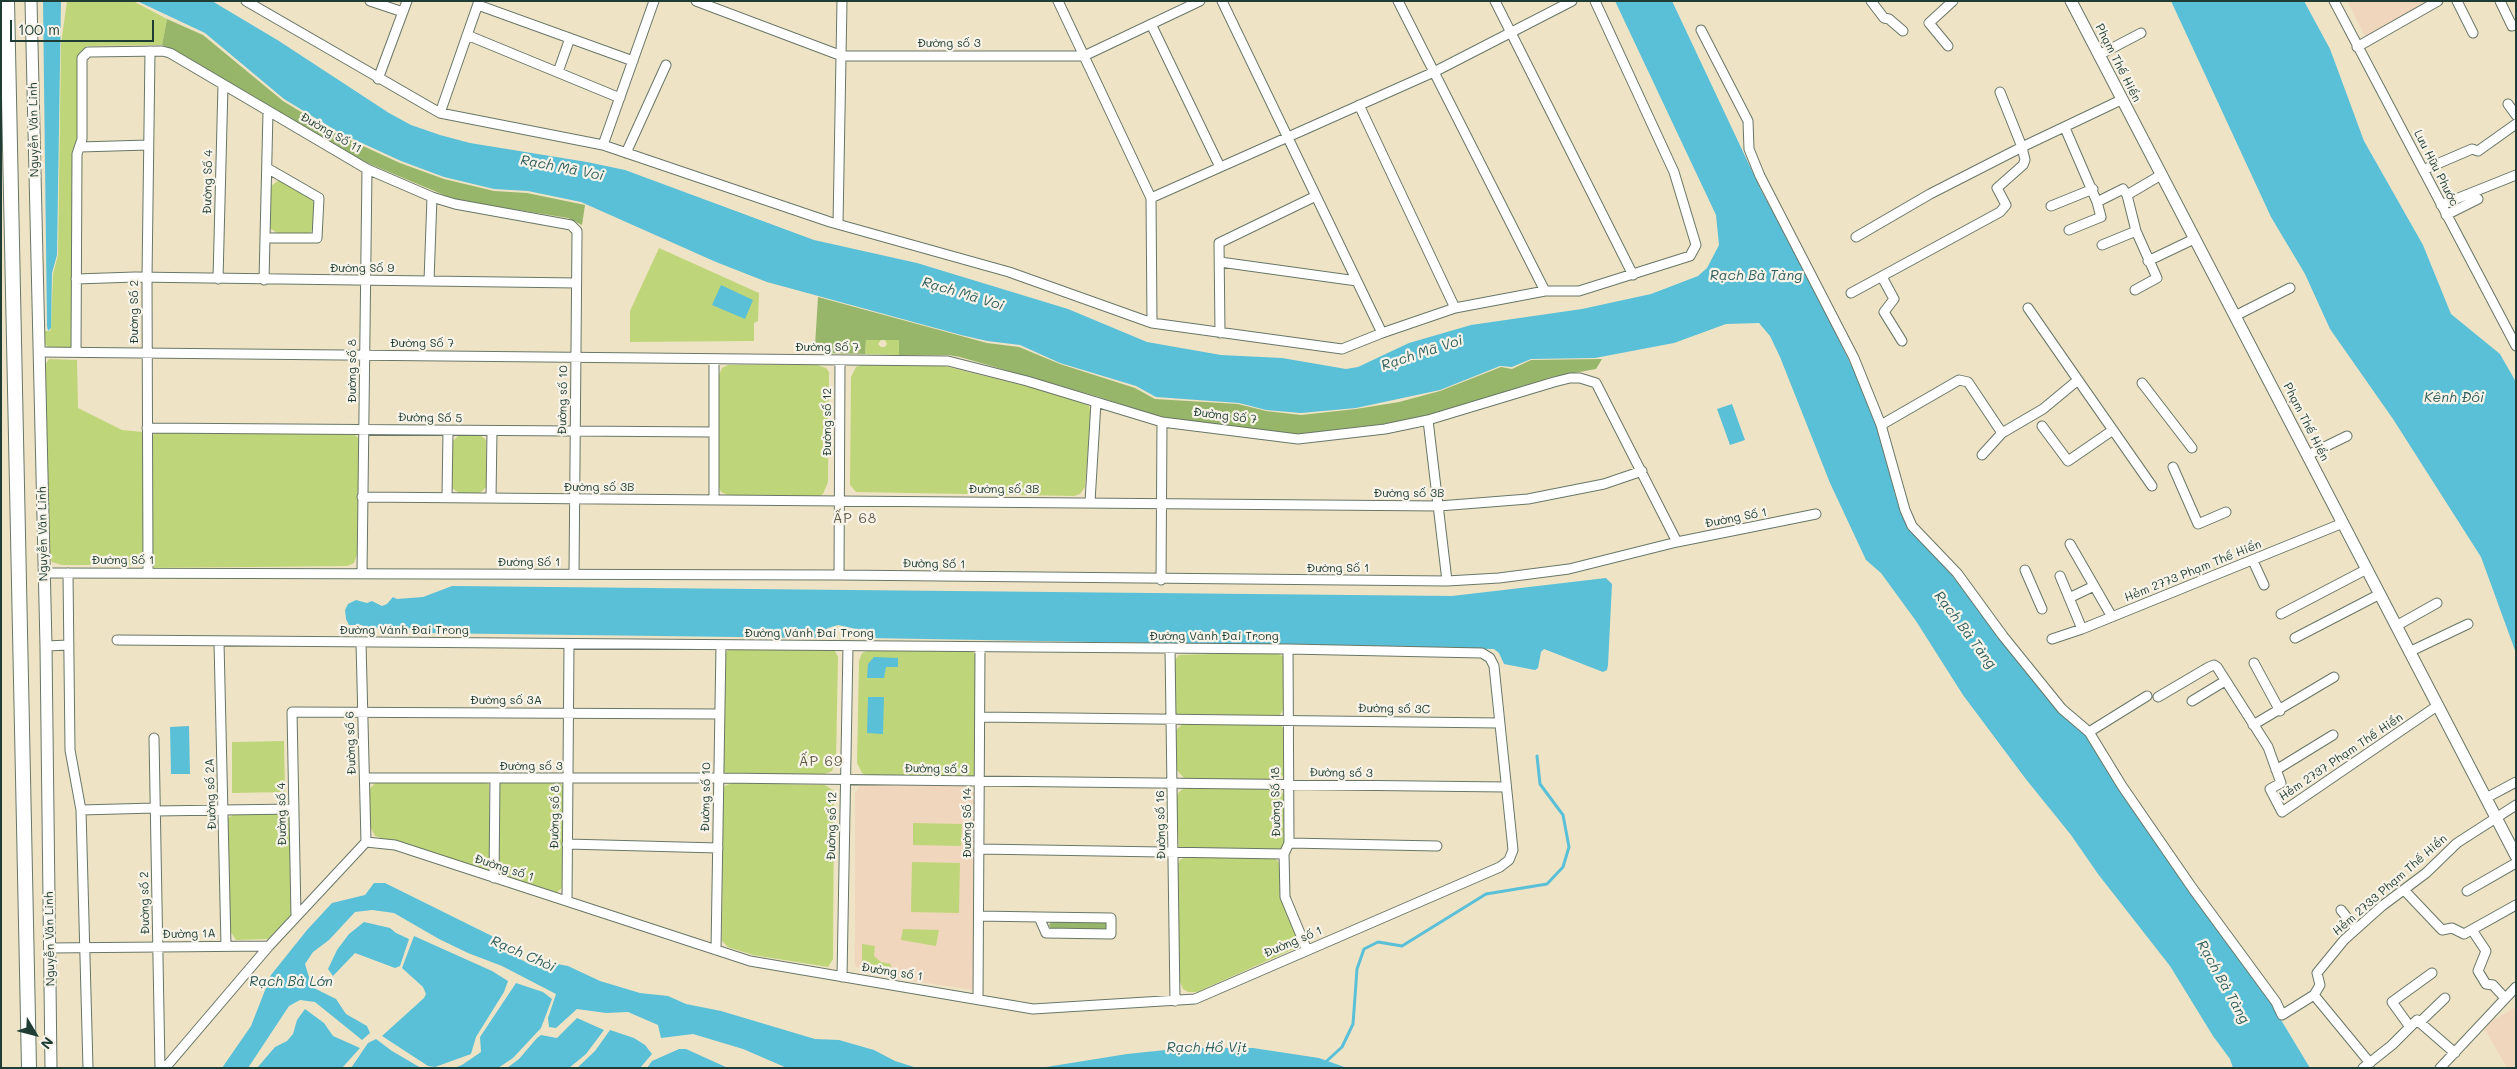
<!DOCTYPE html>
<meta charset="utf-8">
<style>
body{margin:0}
#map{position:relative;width:2517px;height:1069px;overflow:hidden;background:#efe3c6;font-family:Mali,sans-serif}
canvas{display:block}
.frame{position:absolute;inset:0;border:2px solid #1f3d34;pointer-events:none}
.north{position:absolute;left:10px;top:1009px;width:50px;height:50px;-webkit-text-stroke:4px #f7f3e8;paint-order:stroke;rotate:127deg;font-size:14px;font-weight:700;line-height:20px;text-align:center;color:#1f3d34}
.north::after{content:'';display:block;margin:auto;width:18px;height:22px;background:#1f3d34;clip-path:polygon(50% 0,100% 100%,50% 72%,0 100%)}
.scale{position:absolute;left:10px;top:20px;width:144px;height:22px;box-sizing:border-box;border:2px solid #1f3d34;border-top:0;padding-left:6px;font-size:15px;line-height:18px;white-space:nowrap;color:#1f3d34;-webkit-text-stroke:4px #f7f3e8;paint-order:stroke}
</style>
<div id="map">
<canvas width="2517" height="1069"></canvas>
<div class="frame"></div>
<div class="north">N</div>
<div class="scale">100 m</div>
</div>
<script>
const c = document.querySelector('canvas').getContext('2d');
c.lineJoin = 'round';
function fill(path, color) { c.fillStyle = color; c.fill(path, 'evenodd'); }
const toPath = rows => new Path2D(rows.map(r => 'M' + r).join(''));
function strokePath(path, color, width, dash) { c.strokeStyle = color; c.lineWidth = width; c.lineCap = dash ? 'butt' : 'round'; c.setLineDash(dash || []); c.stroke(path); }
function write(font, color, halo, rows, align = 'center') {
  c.font = font + ' Mali,sans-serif'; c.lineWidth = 4.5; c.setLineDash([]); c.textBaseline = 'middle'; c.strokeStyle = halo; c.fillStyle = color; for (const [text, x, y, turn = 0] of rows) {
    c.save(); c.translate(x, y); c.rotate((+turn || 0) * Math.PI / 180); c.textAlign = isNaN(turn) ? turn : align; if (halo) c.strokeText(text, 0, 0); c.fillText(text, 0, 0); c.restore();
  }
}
fill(toPath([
 [2347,1,2436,1,2366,38],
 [866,785,968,786,975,791,973,990,867,974,855,965,855,793,860,786],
 [2516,1007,2516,1068,2507,1068,2483,1026]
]), '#f0d6bc');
fill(toPath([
 [67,1,133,1,167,19,162,45,87,46,78,57,78,138,73,154,72,347,48,347,45,344,44,331,50,331,51,328,53,274,58,255,61,44],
 [279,180,312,199,314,203,313,229,310,233,277,233,270,228,271,186],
 [659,248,759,293,758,321,754,323,754,341,630,342,630,311],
 [866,339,881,340,878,344,881,347,885,347,887,344,885,340,899,340,899,355,865,354],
 [49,359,77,360,78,408,122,430,143,432,144,555,140,565,62,565,52,562,48,554,45,365],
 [865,364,944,366,1030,387,1085,404,1089,406,1091,413,1085,487,1080,494,1074,496,856,492,850,485,851,377,856,367],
 [728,365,817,365,826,368,829,372,828,482,823,494,818,497,732,497,721,492,718,485,719,375,722,368],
 [158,431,354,434,359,439,359,445,357,554,354,563,347,566,154,568,152,561,151,437],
 [460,434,479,434,486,440,486,487,480,493,459,493,452,488,452,442],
 [731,648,832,649,835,651,838,657,836,760,832,771,822,775,729,774,724,772,724,654],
 [869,650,970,650,974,653,976,655,974,777,865,775,862,773,857,763,859,661,862,653],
 [1275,652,1284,657,1285,707,1279,716,1175,714,1174,661,1179,655],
 [1184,723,1280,724,1285,731,1284,775,1277,781,1184,778,1176,769,1175,736,1177,729],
 [284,741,285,792,232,793,232,742],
 [557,781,564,787,563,887,556,893,502,877,498,872,499,785,503,782],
 [376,782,483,782,489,784,490,869,485,872,375,836,370,826,369,790],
 [732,783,825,785,834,791,833,959,828,967,753,955,728,947,722,941,723,790,725,786],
 [1184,788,1280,789,1285,797,1286,842,1284,848,1278,850,1179,849,1176,800,1178,793],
 [286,813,290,817,292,912,290,917,268,939,236,940,230,931,228,818,234,814],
 [913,823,962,824,961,846,913,845],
 [1188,856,1274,858,1277,860,1280,865,1298,937,1296,948,1197,992,1188,992,1183,989,1179,979,1177,867,1180,860],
 [912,862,960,863,959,913,911,912],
 [903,929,939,930,936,946,901,940],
 [862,944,875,946,874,956,881,962,891,964,890,973,865,969,862,965]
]), '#bfd579');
fill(toPath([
 [167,19,203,35,283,101,339,135,400,163,444,179,494,191,527,193,585,205,582,225,568,218,456,200,365,162,172,49,162,45],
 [818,297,987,343,1019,347,1060,364,1135,388,1155,399,1238,404,1266,411,1301,415,1356,409,1399,402,1440,391,1501,367,1512,369,1531,360,1602,359,1596,369,1552,377,1427,416,1384,424,1298,434,1163,418,1099,397,960,357,948,355,899,355,899,340,866,340,865,354,822,353,815,346],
 [1052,920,1106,922,1109,926,1106,931,1051,929,1049,925]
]), '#97b669');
fill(toPath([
 [43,1,61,1,57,255,52,273,51,328,48,331,47,326],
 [137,1,212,1,279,41,389,113,411,125,440,135,470,143,587,162,625,170,814,240,917,263,1068,309,1147,342,1221,355,1282,358,1346,369,1358,367,1409,343,1471,325,1582,309,1651,294,1698,276,1707,268,1719,245,1716,215,1615,1,1672,1,1762,192,1798,257,1866,395,1889,463,1895,495,1906,521,2090,739,2185,886,2272,1005,2310,1068,2233,1068,2230,1059,2213,1036,2170,966,2098,874,2071,835,2025,778,1963,695,1916,621,1881,573,1866,560,1830,483,1780,357,1770,336,1759,323,1726,324,1674,343,1595,358,1531,359,1512,367,1500,366,1440,390,1356,408,1301,413,1266,410,1239,403,1156,397,1136,386,1060,363,1020,345,987,341,961,335,767,282,716,262,581,202,528,191,494,189,444,177,401,161,340,133,284,99,205,33],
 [2171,1,2304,1,2330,49,2364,141,2423,245,2451,314,2500,354,2516,382,2516,653,2481,557,2393,419,2330,329,2305,274,2271,217],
 [721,285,753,300,745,319,712,305],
 [1732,404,1745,440,1730,445,1717,409],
 [1606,578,1612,584,1608,665,1607,670,1603,672,1544,649,1541,652,1538,668,1535,670,1504,664,1499,653,1494,649,868,638,856,629,838,625,828,628,817,638,421,633,405,627,397,631,380,627,366,631,362,625,349,625,346,619,345,610,348,604,356,600,367,603,372,601,382,606,387,604,393,597,397,599,423,597,452,586,1452,596],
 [874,657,898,658,898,667,886,667,884,678,867,678,868,664],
 [868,697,884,697,883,734,867,733],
 [189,726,190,774,171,774,170,727],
 [374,883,385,883,504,942,518,958,533,966,546,962,568,966,600,981,640,993,668,996,686,1004,721,1011,815,1039,839,1040,874,1050,895,1061,917,1068,787,1068,743,1049,693,1034,661,1038,658,1025,628,1012,606,1013,577,1009,556,1028,549,1027,548,1018,556,994,502,966,468,953,439,939,394,913,372,910,355,912,329,940,313,952,305,964,312,987,336,999,346,1014,367,1026,370,1033,362,1040,315,1002,300,1000,289,1006,248,1068,222,1068,251,1026,271,975,307,930,332,903,365,895],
 [364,922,390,928,396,933,409,939,400,966,395,968,355,953,333,976,328,969,337,950,349,934],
 [414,936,492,971,508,981,504,992,476,1037,471,1054,435,1067,428,1066,382,1036,424,998,426,994,423,987,402,968],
 [516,983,543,992,552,999,541,1028,513,1058,498,1068,454,1068,462,1065,481,1052,480,1037],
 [305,1009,324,1023,333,1036,360,1048,342,1068,257,1068,275,1047,287,1041,293,1034,297,1020],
 [577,1018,604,1030,586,1054,569,1068,507,1068,519,1059,537,1038,541,1035,557,1038],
 [610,1030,634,1038,645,1045,652,1054,640,1068,577,1068,595,1051],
 [376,1039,392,1051,421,1068,351,1068,368,1043],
 [1185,1048,1253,1048,1319,1058,1347,1068,1040,1068,1127,1054],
 [679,1049,686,1049,728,1068,647,1068,652,1061]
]), '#59c0d7');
strokePath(toPath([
 [1319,1068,1342,1047,1353,1024,1357,969,1364,949,1378,942,1402,946,1486,894,1547,884,1563,867,1569,847,1563,815,1540,784,1537,756]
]), '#59c0d7', 3);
const minor = toPath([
 [246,1,440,113,603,145,830,222,1009,272,1152,323,1342,349,1382,333,1455,308,1545,291,1579,291,1690,256,1696,245,1674,172,1595,1],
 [370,1,403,12],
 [696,1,842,56,1084,56,1200,1],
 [1058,1,1151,198,1152,323],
 [1222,1,1382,333],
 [1398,1,1545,291],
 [1495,1,1633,275],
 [1871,1,1884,18,1889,19,1903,31],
 [2334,1,2516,346],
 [2457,1,2473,33],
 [2500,1,2512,26,2516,25],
 [478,5,633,61],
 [1151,24,1220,167],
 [1701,30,1748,121,1749,149,1760,176,1854,358,1881,425,1905,510,1912,526,1957,573,2003,636,2062,709,2089,732,2122,786,2193,889,2276,1002,2282,1015,2314,995,2320,985,2317,973,2344,940,2382,906,2426,873,2457,843,2516,805],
 [467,35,620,98],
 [1948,46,1929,23,1953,1],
 [2357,47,2438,1],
 [2099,55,2141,33],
 [558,72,570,38],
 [378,79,407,1],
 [2000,92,2022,147,2121,100],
 [2508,104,2516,115],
 [1359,105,1455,308],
 [440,113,479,1],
 [2065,128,2097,202,2123,189,2127,195,2136,231,2157,278,2135,290],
 [603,145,654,1],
 [80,147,148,145],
 [626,153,666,65],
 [2423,170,2472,149,2478,151,2516,124],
 [2127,195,2161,175],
 [1151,198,1434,72,1572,1],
 [2441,205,2516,175],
 [2051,206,2093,189],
 [2446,215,2478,199],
 [838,224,842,1],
 [2069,230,2101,217,2097,202],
 [265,238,317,238,319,198,267,168],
 [2102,245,2136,231],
 [2148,261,2194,239],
 [1220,262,1357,281],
 [1882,277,1894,299,1884,312,1902,341],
 [76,279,135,277,576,283],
 [218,279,223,85],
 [264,280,268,112],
 [429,281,432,197],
 [1851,293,2000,212,2006,205,1997,188,2023,165,2025,160,2022,147,1930,194,1856,237],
 [2028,308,2078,380],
 [2235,316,2290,288],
 [1220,333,1219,243,1316,196],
 [39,352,948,361,1027,381,1162,422,1298,439,1385,429,1428,420,1554,382,1570,378,1580,378,1596,383,1677,542],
 [76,352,77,154,82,139,82,58,88,52,162,51,170,53,367,169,432,197,455,204,571,225,577,231,577,235,574,574],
 [2142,383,2192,448],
 [1428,420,1447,581],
 [1881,425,1959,380,1968,382,2002,433],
 [2042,426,2068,461,2113,430],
 [147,428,713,432],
 [1982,455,2002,433,2043,409,2078,380,2152,486],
 [2308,455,2347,436],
 [2173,467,2198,524,2226,512],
 [362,497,1439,506,1528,499,1604,484,1642,471],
 [447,497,448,431],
 [491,498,492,431],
 [714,500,714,359],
 [1090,502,1096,402],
 [2070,544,2112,617],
 [2253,561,2264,585],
 [2025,570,2042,609],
 [44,573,839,575,1447,581,1499,578,1569,569,1677,542,1816,514],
 [68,573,70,750,81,810,88,1068],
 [148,573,147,278,150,51],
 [362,574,367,169],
 [839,575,840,360],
 [2060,576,2082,629],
 [1161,580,1162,422],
 [2069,598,2094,586],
 [2281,614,2367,569],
 [2396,626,2437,603],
 [2295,638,2380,594],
 [2052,639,2082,629,2343,523],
 [117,640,1288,649,1482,653,1490,658,1494,666,1513,850,1509,860,1500,867,1195,999,1033,1009,750,961,395,845,366,842],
 [219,642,226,946],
 [361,642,366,842],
 [46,646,69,645],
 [1170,648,1175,1001],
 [1288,649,1289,843,1284,854,1285,897,1307,950],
 [2409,652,2468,624],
 [2254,663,2280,711],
 [2158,697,2209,667,2214,665,2217,667,2268,747,2281,783,2270,789,2282,812,2437,706],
 [2192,701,2225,681],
 [980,717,1499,723],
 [2253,725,2334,677],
 [2089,732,2147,696],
 [154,738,160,1068],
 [2276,770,2333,735],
 [365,778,719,778,1506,787],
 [2486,798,2516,782],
 [81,810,155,808],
 [155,811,294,809],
 [1289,843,1437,846],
 [567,844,718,848],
 [979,849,1284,854],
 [494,878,495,778],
 [2404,890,2442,930,2452,928,2464,934,2516,905],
 [2467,891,2516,863],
 [567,901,569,644],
 [2341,910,2356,929],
 [296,916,292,712,720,714],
 [979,916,1039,917,1111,918,1111,934,1046,933,1039,917],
 [2472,930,2486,951,2478,971,2486,984,2493,985,2505,998],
 [50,948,269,946],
 [716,950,721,645],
 [842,977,848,646],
 [2314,995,2370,1063],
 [978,999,980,647],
 [2419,1023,2445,998],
 [2410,1027,2392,1002,2432,973],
 [165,1068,269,946,366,842],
 [2363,1068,2392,1045,2417,1020,2455,1053],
 [2440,1068,2516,987]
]);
const major = toPath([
 [31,1,46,646,51,1068],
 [2071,1,2516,856]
]);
const highway = toPath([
 [7,1,29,1068]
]);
strokePath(minor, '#687767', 11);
strokePath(major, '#687767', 13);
strokePath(highway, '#687767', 16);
strokePath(minor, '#fff', 9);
strokePath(major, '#fff', 11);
strokePath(highway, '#fff', 14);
write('12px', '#1f3d34', '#f7f3e8', [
 ["Đường số 3",949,43],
 ["Phạm Thế Hiển",2118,63,63],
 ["Nguyễn Văn Linh",34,130,-91],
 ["Đường Số 11",331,133,30],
 ["Lưu Hữu Phước",2436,168,63],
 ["Đường Số 4",208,182,-89],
 ["Đường Số 9",362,268],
 ["Đường Số 2",134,312,-90],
 ["Đường Số 7",422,343],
 ["Đường Số 7",827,347],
 ["Đường số 8",352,371,-90],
 ["Đường số 10",563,400,-89],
 ["Đường Số 7",1225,416,7],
 ["Đường Số 5",430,418,1],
 ["Đường số 12",827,422,-90],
 ["Phạm Thế Hiển",2306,422,63],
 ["Đường số 3B",599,487],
 ["Đường số 3B",1004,489],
 ["Đường số 3B",1409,493],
 ["Đường Số 1",1736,518,-11],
 ["Nguyễn Văn Linh",43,534,-91],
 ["Đường Số 1",123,560],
 ["Đường Số 1",529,562],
 ["Đường Số 1",934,564,1],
 ["Đường Số 1",1338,568],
 ["Hẻm 2773 Phạm Thế Hiển",2193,571,-22],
 ["Đường Vành Đai Trong",404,630],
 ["Đường Vành Đai Trong",809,633],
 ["Đường Vành Đai Trong",1214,636],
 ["Đường số 3A",506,700],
 ["Đường số 3C",1394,709,1],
 ["Đường số 6",351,743,-92],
 ["Hẻm 2737 Phạm Thế Hiển",2341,757,-34],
 ["Đường số 3",531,766],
 ["Đường số 3",936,769,1],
 ["Đường số 3",1341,773,1],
 ["Đường số 2A",211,794,-92],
 ["Đường số 10",706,797,-89],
 ["Đường Số 18",1276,802,-91],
 ["Đường số 4",282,814,-91],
 ["Đường số 8",555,817,-89],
 ["Đường Số 14",967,823,-90],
 ["Đường số 16",1161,825,-91],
 ["Đường số 12",832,826,-89],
 ["Đường số 1",504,868,18],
 ["Hẻm 2733 Phạm Thế Hiển",2390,885,-41],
 ["Đường số 2",145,903,-91],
 ["Đường 1A",189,934,-1],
 ["Nguyễn Văn Linh",50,939,-91],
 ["Đường số 1",1293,942,-23],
 ["Đường số 1",892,972,9]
]);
write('italic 14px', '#2e5e5d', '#f7f3e8', [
 ["Rạch Mã Voi",562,168,11],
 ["Rạch Bà Tàng",1756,276],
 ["Rạch Mã Voi",963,294,17],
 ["Rạch Mã Voi",1422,353,-18],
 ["Kênh Đôi",2454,398],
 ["Rạch Bà Tàng",1965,630,53],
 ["Rạch Chòi",523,954,24],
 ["Rạch Bà Lớn",291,982],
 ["Rạch Bà Tàng",2223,982,61],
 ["Rạch Hồ Vịt",1207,1048]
]);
c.letterSpacing = '1px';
write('14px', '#635c4a', '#f7f3e8', [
 ["ẤP 68",855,519],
 ["ẤP 69",821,762]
]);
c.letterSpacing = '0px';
</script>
